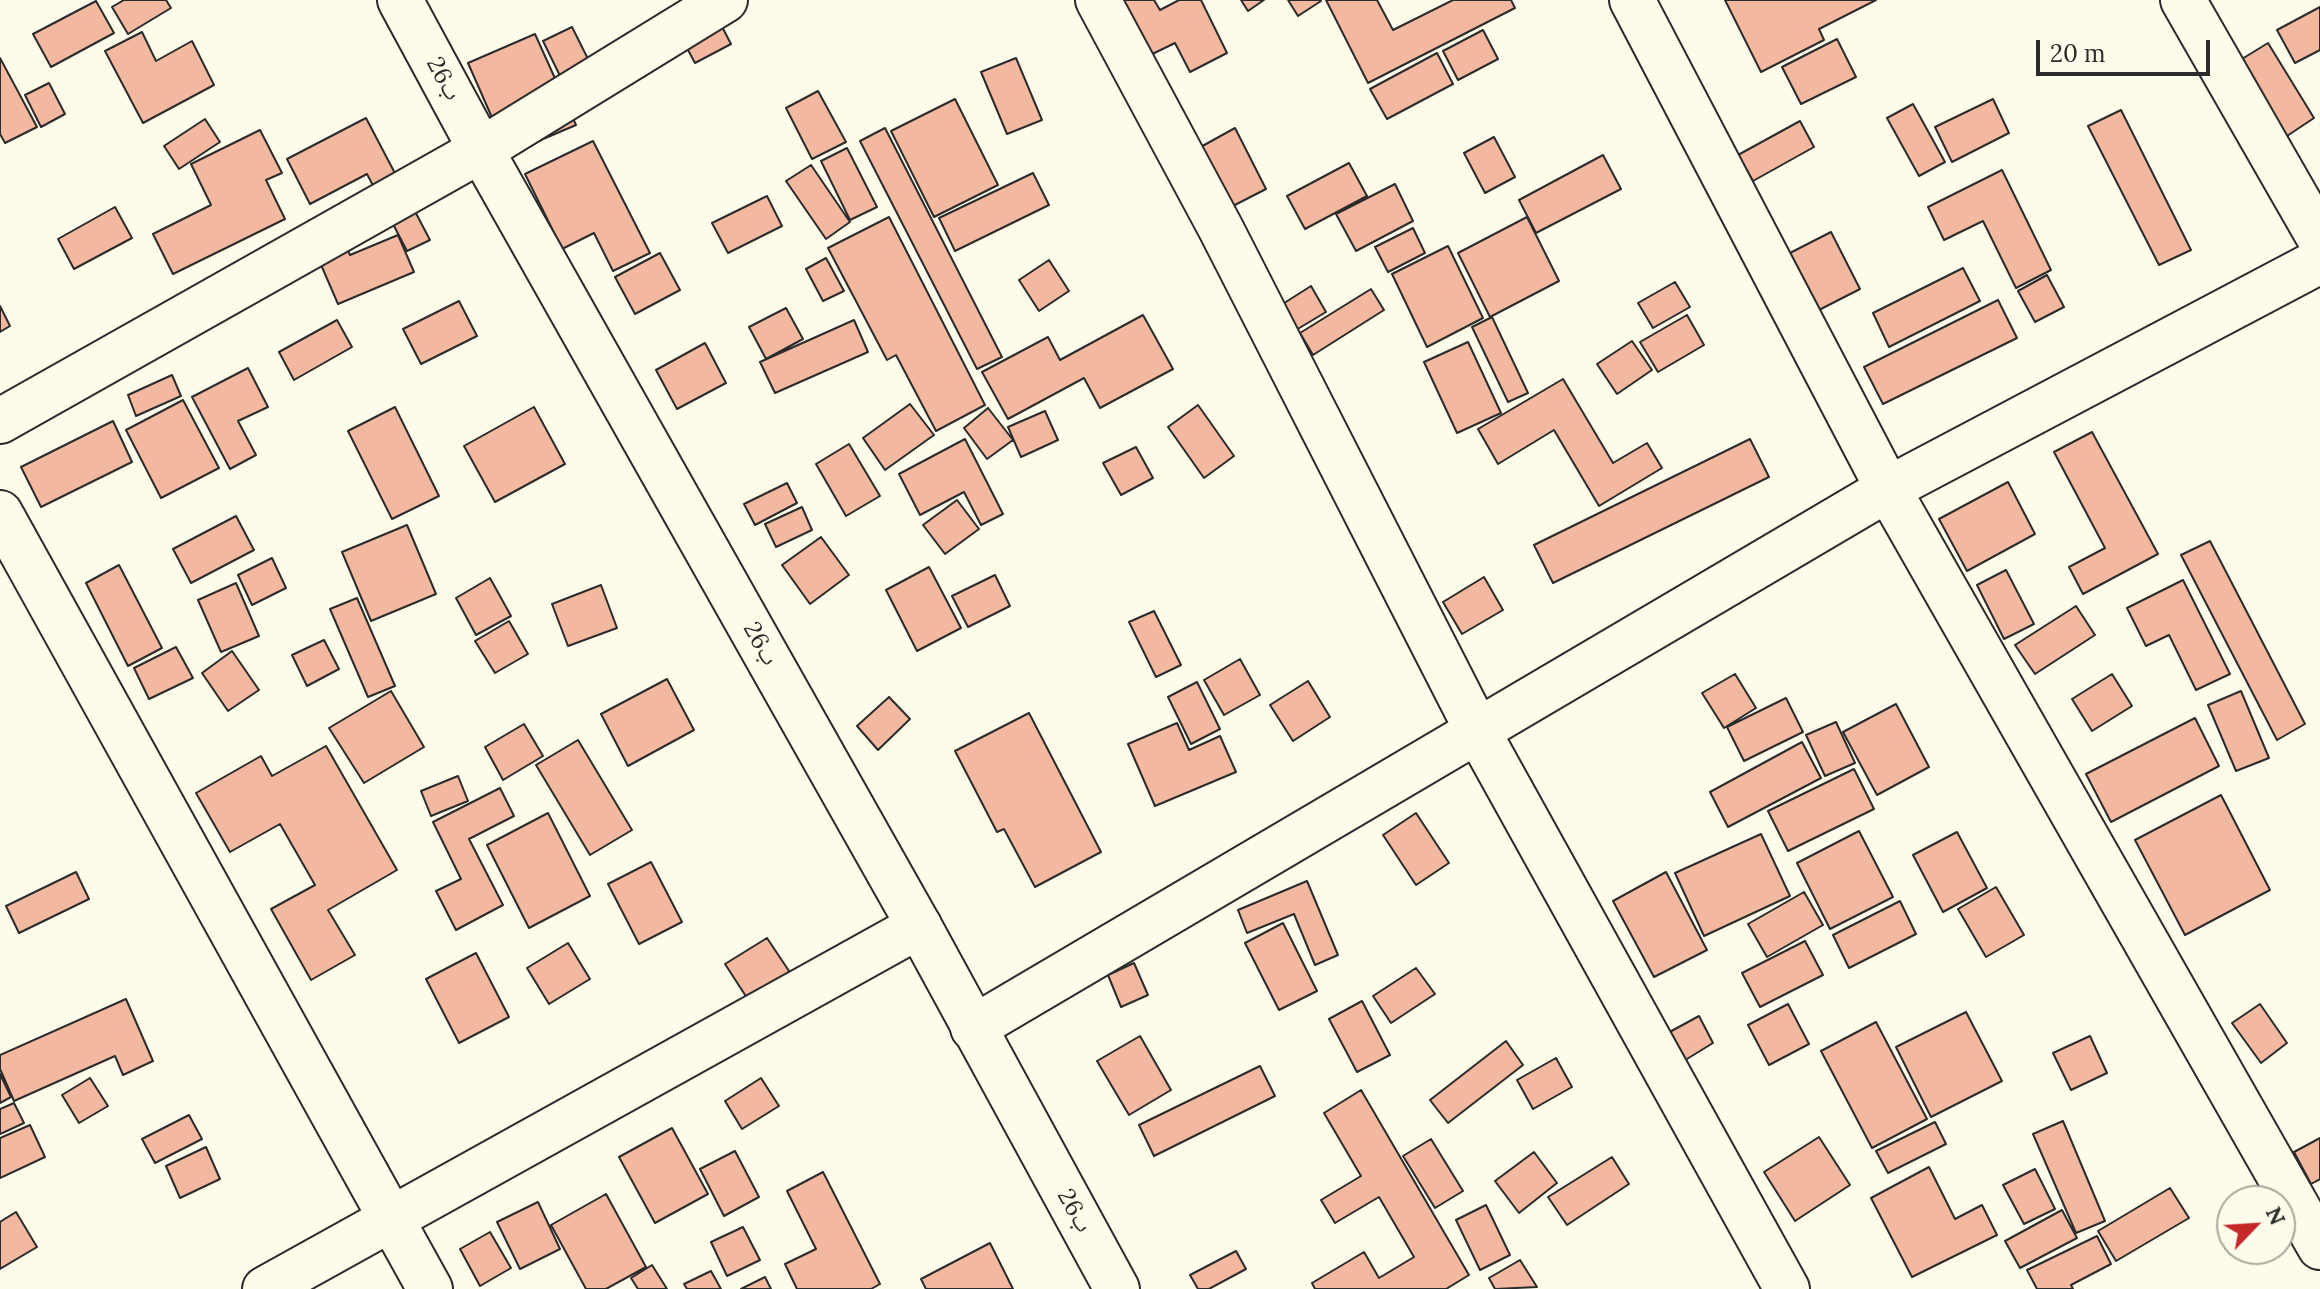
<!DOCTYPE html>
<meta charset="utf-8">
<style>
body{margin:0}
#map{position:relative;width:2320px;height:1289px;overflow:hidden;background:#fdfbea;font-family:Lora,serif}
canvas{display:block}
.north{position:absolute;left:2216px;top:1185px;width:80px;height:80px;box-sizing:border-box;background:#fdfbea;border:2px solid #a9a89e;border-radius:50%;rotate:65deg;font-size:22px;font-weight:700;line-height:32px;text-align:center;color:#2b2b2b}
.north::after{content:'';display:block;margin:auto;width:28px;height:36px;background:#c62828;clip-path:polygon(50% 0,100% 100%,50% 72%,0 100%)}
.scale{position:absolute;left:2036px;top:40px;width:174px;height:36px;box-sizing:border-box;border:4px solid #2b2b2b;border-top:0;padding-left:10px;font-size:24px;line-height:28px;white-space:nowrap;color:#2b2b2b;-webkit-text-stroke:6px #fdfbea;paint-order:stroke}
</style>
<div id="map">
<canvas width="2320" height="1289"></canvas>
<div class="north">N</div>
<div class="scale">20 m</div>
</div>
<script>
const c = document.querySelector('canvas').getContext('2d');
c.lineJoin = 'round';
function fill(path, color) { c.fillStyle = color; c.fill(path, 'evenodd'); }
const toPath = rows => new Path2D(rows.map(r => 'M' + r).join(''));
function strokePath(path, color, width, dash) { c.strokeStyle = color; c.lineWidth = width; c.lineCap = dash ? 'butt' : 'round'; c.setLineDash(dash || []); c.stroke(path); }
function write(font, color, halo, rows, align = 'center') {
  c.font = font + ' Lora,"Noto Naskh Arabic",serif'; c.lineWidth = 6; c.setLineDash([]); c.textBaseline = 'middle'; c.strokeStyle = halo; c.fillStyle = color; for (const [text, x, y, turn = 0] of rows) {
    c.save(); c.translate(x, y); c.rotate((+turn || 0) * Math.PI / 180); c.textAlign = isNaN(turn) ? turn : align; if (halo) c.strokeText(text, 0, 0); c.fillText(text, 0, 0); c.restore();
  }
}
const building = toPath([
 [124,0,166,0,171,8,128,34,112,7,124,0],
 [1112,0,1154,0,1160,10,1179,0,1201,0,1227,53,1190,72,1175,43,1142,59,1112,0],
 [1241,0,1264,0,1248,11,1241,0],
 [1288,0,1320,0,1321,1,1298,16,1288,0],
 [1326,0,1377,0,1393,30,1453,0,1511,0,1515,8,1368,83,1326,0],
 [1725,0,1876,0,1819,29,1824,40,1761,72,1725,0],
 [96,1,114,33,51,67,33,34,96,1],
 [2320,7,2320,50,2295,63,2277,30,2320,7],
 [717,17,731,44,695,63,681,37,717,17],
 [572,27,591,65,562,80,543,41,572,27],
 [1483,30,1498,59,1458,80,1443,51,1483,30],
 [142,32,156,61,192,41,214,85,143,123,105,51,142,32],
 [535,34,576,125,508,154,468,63,535,34],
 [1837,39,1856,77,1801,104,1782,67,1837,39],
 [2268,43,2314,118,2284,138,2237,62,2268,43],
 [1437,53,1453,84,1387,119,1370,89,1437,53],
 [0,58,37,127,5,143,0,134,0,58],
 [1016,58,1042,120,1007,134,981,72,1016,58],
 [49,83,65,114,41,127,25,95,49,83],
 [818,91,846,142,812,159,786,108,818,91],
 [955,99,998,185,934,217,891,131,955,99],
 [1993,99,2009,133,1952,162,1935,127,1993,99],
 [1913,104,1945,162,1919,176,1887,118,1913,104],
 [2121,110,2191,250,2159,265,2088,126,2121,110],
 [366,118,430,240,407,251,367,174,310,204,287,159,366,118],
 [205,119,220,142,179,169,164,146,205,119],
 [1800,121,1814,147,1753,181,1738,155,1800,121],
 [885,128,1002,357,977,369,860,141,885,128],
 [1235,128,1266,189,1229,208,1197,149,1235,128],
 [260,130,282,173,266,180,285,219,173,274,153,234,211,205,191,164,260,130],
 [1494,137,1515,177,1485,193,1464,153,1494,137],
 [593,141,650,253,613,271,594,233,562,249,525,174,593,141],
 [847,148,877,207,850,220,821,161,847,148],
 [1603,155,1621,189,1536,233,1519,200,1603,155],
 [1349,163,1367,196,1305,229,1287,196,1349,163],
 [811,165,850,222,826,239,786,181,811,165],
 [2002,170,2051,270,2016,288,1983,221,1944,240,1928,207,2002,170],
 [1033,173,1049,205,955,251,939,218,1033,173],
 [1395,184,1413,221,1356,251,1336,214,1395,184],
 [767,196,782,226,728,253,712,223,767,196],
 [115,207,132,238,74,269,58,239,115,207],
 [889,217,985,405,936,431,896,355,887,360,828,248,889,217],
 [1527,217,1559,281,1490,317,1458,253,1527,217],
 [1413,228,1425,253,1388,272,1375,247,1413,228],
 [339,232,350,255,398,235,414,272,338,304,312,244,339,232],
 [1831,232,1860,289,1817,311,1788,254,1831,232],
 [1448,246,1483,318,1427,347,1392,274,1448,246],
 [660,253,680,290,635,314,615,277,660,253],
 [826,258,844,291,823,301,806,269,826,258],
 [1049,260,1069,291,1039,311,1019,280,1049,260],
 [1963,268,1980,301,1889,347,1873,313,1963,268],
 [2047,275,2064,307,2035,322,2018,291,2047,275],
 [1675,282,1690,307,1653,328,1638,303,1675,282],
 [1311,286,1326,312,1286,336,1270,312,1311,286],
 [1371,289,1384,310,1313,355,1300,333,1371,289],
 [1998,300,2017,338,1883,404,1864,367,1998,300],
 [459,301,477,336,421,364,403,329,459,301],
 [0,306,10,326,0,332,0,306],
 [786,308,803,339,766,359,749,327,786,308],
 [1143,315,1173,369,1100,408,1084,378,1008,419,982,372,1048,337,1060,360,1143,315],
 [1687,315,1704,345,1658,372,1640,342,1687,315],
 [1492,317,1528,393,1508,402,1472,327,1492,317],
 [337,320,352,347,294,380,279,352,337,320],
 [854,320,868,352,775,393,760,362,854,320],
 [1632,341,1652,370,1617,394,1597,364,1632,341],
 [1468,342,1501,413,1457,433,1424,362,1468,342],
 [705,343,726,383,677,409,656,370,705,343],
 [248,368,268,407,238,421,256,455,230,469,192,397,248,368],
 [172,375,181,396,136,416,128,395,172,375],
 [1563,379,1613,463,1647,443,1662,468,1599,506,1554,430,1498,464,1478,429,1563,379],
 [183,400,219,468,161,498,126,430,183,400],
 [910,404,934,435,885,470,863,438,910,404],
 [1198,405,1234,456,1204,478,1168,427,1198,405],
 [395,407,439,496,392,519,348,431,395,407],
 [534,407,565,464,495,502,464,446,534,407],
 [988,408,1013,440,987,459,964,428,988,408],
 [1045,411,1058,440,1021,457,1008,427,1045,411],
 [113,421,132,462,41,507,21,467,113,421],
 [2092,432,2158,554,2083,594,2069,567,2105,548,2054,452,2092,432],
 [965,439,1003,514,981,525,964,492,920,515,899,474,965,439],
 [1750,439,1769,477,1553,583,1534,545,1750,439],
 [849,444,880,496,846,516,816,464,849,444],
 [1136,447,1153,478,1121,495,1103,463,1136,447],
 [2008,482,2035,534,1967,571,1939,519,2008,482],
 [787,483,797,503,755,525,744,504,787,483],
 [957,500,979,529,945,554,923,525,957,500],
 [802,507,812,530,776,547,765,524,802,507],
 [236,516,254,550,191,583,173,549,236,516],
 [407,525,436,594,371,621,342,552,407,525],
 [821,537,849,575,810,604,782,565,821,537],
 [2210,541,2305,724,2277,740,2181,555,2210,541],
 [272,558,286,588,252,605,238,575,272,558],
 [119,565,162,648,128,666,86,583,119,565],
 [929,567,961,628,917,651,886,590,929,567],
 [2006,570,2034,624,2004,639,1977,585,2006,570],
 [995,575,1010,606,968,627,952,596,995,575],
 [1484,577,1503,610,1462,634,1443,602,1484,577],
 [490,578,511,616,476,635,456,598,490,578],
 [2183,580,2230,674,2196,690,2169,635,2146,646,2127,608,2183,580],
 [236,583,259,636,221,652,198,600,236,583],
 [601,585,617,628,568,646,552,604,601,585],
 [357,598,395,686,368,697,330,609,357,598],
 [2076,606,2095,635,2035,674,2015,645,2076,606],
 [1154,611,1181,665,1156,677,1129,622,1154,611],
 [509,621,528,654,495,673,475,641,509,621],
 [324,640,339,669,307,686,292,655,324,640],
 [176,647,193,678,149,699,134,668,176,647],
 [232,651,259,690,228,711,202,673,232,651],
 [1240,659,1260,695,1224,715,1204,680,1240,659],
 [1735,674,1756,708,1724,728,1702,693,1735,674],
 [2112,674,2132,706,2092,731,2072,699,2112,674],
 [667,679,694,730,628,766,601,714,667,679],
 [1308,681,1330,717,1293,741,1270,705,1308,681],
 [1197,682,1220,729,1191,744,1168,697,1197,682],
 [391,691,424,747,364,783,329,728,391,691],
 [2241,691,2269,758,2236,771,2208,705,2241,691],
 [889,697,910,719,878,750,857,726,889,697],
 [1786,698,1803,732,1744,761,1727,727,1786,698],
 [1896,704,1929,767,1877,795,1843,732,1896,704],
 [1029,713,1101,852,1035,887,1004,829,997,832,955,751,1029,713],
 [2195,718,2219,766,2111,822,2086,774,2195,718],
 [1836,722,1855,763,1825,776,1806,735,1836,722],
 [1177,723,1189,750,1220,736,1236,772,1155,806,1128,744,1177,723],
 [524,724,543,756,503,780,485,747,524,724],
 [578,740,632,830,590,855,536,765,578,740],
 [1802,742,1821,778,1728,827,1710,792,1802,742],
 [326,746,397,870,328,910,355,955,311,980,271,909,315,885,280,824,230,852,196,793,261,756,272,776,326,746],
 [1854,769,1874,809,1788,851,1768,811,1854,769],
 [458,776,468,801,431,816,421,791,458,776],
 [500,788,514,816,469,839,503,905,456,930,436,891,461,879,433,822,500,788],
 [2221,795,2270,890,2185,935,2135,840,2221,795],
 [548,813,590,896,529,928,487,845,548,813],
 [1416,813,1449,863,1416,885,1383,835,1416,813],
 [1859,831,1893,897,1830,929,1797,863,1859,831],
 [1957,832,1987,888,1943,912,1913,855,1957,832],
 [1761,834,1790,896,1704,936,1675,873,1761,834],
 [651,862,682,922,639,944,608,884,651,862],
 [76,872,89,899,19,933,6,906,76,872],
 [1666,872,1707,950,1654,977,1613,901,1666,872],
 [1307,881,1338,955,1315,965,1294,914,1247,933,1238,910,1307,881],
 [1996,887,2024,935,1986,957,1958,909,1996,887],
 [1804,892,1823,925,1767,957,1748,924,1804,892],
 [1900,901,1916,934,1849,968,1833,935,1900,901],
 [1283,923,1317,991,1279,1010,1245,943,1283,923],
 [767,938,791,974,749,1001,725,964,767,938],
 [1805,941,1823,975,1760,1007,1742,973,1805,941],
 [568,943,590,979,549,1004,527,968,568,943],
 [476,953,509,1017,459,1043,426,979,476,953],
 [1134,963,1148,995,1121,1007,1108,975,1134,963],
 [1416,968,1435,994,1391,1023,1373,996,1416,968],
 [126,999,153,1061,123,1075,115,1056,14,1101,0,1069,0,1055,126,999],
 [1362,1001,1390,1055,1357,1072,1329,1019,1362,1001],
 [1788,1004,1809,1044,1769,1065,1748,1025,1788,1004],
 [2260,1004,2287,1043,2261,1063,2232,1023,2260,1004],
 [1966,1012,2002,1081,1931,1117,1896,1047,1966,1012],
 [1699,1016,1713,1043,1682,1062,1666,1034,1699,1016],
 [1876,1022,1927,1119,1872,1148,1821,1051,1876,1022],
 [1140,1036,1171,1090,1129,1115,1097,1061,1140,1036],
 [2090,1036,2107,1073,2071,1090,2053,1053,2090,1036],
 [1506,1041,1523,1065,1448,1123,1430,1100,1506,1041],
 [1556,1058,1572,1087,1533,1109,1517,1080,1556,1058],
 [1260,1066,1275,1096,1154,1156,1139,1125,1260,1066],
 [0,1074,11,1097,0,1103,0,1074],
 [90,1078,108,1106,79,1123,62,1095,90,1078],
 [761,1078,779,1106,742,1129,725,1101,761,1078],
 [1361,1090,1469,1275,1446,1289,1315,1289,1312,1283,1364,1252,1379,1278,1414,1257,1379,1197,1335,1223,1321,1200,1361,1176,1324,1113,1361,1090],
 [14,1103,24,1123,0,1134,0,1109,14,1103],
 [189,1115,202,1139,155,1163,142,1139,189,1115],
 [2063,1121,2105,1221,2076,1233,2033,1134,2063,1121],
 [1935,1122,1946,1144,1888,1173,1876,1151,1935,1122],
 [30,1125,45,1157,0,1178,0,1138,30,1125],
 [672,1128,708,1194,655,1223,619,1157,672,1128],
 [1819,1137,1850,1185,1795,1221,1764,1172,1819,1137],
 [2320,1138,2320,1179,2311,1184,2294,1152,2320,1138],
 [1431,1139,1463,1191,1435,1208,1403,1156,1431,1139],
 [206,1147,220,1179,180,1198,166,1166,206,1147],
 [735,1151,759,1197,724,1216,700,1169,735,1151],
 [1534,1152,1557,1183,1519,1213,1495,1181,1534,1152],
 [1612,1157,1629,1184,1567,1225,1548,1197,1612,1157],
 [1929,1167,1955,1219,1982,1205,1997,1235,1912,1277,1871,1198,1929,1167],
 [2035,1169,2055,1209,2024,1224,2003,1185,2035,1169],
 [823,1172,880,1284,871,1289,797,1289,785,1264,816,1249,787,1191,823,1172],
 [2170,1188,2189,1218,2116,1261,2098,1231,2170,1188],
 [606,1194,646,1267,606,1289,586,1289,551,1225,606,1194],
 [538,1202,560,1249,520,1269,497,1222,538,1202],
 [1486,1205,1510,1255,1480,1270,1456,1220,1486,1205],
 [2062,1210,2077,1238,2020,1268,2005,1241,2062,1210],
 [16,1212,37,1247,0,1269,0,1222,16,1212],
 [743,1227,760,1260,727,1276,711,1242,743,1227],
 [490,1232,511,1268,480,1286,460,1249,490,1232],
 [2097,1236,2111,1264,2071,1285,2073,1289,2037,1289,2027,1270,2097,1236],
 [990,1243,1013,1289,926,1289,921,1279,990,1243],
 [1236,1251,1246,1269,1209,1289,1198,1289,1190,1275,1236,1251],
 [1520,1260,1537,1287,1495,1289,1489,1278,1520,1260],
 [652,1265,667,1289,638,1289,631,1278,652,1265],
 [711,1271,721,1289,687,1289,684,1284,711,1271],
 [765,1277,771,1289,741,1289,765,1277]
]);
fill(building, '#f2b8a0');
strokePath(building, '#2b2b2b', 2);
const minor = toPath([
 [1098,0,1221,229,1477,730,1787,1289],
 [1632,0,1888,489,2320,1247],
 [2183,0,2320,239],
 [0,421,481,150,725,0],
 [0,513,430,1289],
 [973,1028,1888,489,2320,261],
 [265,1289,919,926]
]);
const highway = toPath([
 [400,0,481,150,919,926,1117,1289]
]);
strokePath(minor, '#2b2b2b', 48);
strokePath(highway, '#2b2b2b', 48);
strokePath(minor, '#fdfbea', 44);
strokePath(highway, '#fdfbea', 44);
write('24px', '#2b2b2b', '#fdfbea', [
 ["26ب",443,79,62],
 ["26ب",760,644,61],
 ["26ب",1074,1211,61]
]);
</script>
